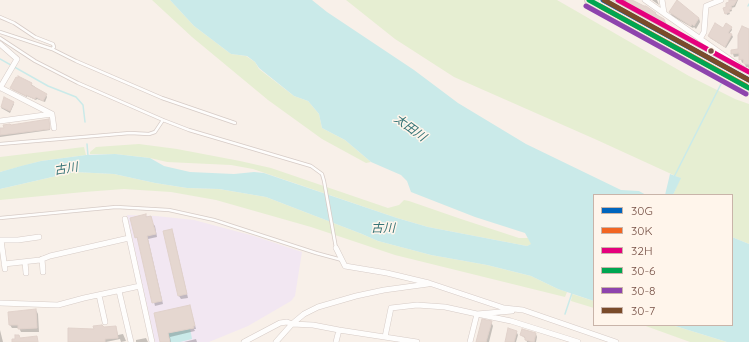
<!DOCTYPE html>
<meta charset="utf-8">
<style>
body{margin:0}
#map{position:relative;width:749px;height:342px;overflow:hidden;background:#f8f0e9;font-family:Quicksand,sans-serif}
canvas{display:block}
.legend{position:absolute;left:593px;top:194px;width:140px;height:132px;box-sizing:border-box;background:#fff5eb;border:1px solid #c9b4a9;margin:0;padding:5px 7px;list-style:none;font-size:12px;color:#785247}
.legend li{display:flex;align-items:center;gap:8px;height:20px}
.legend b{width:20px;border:1px solid #c9b4a9}
</style>
<div id="map">
<canvas width="749" height="342"></canvas>
<ul class="legend">
<li><b style="height:5px;background:#0065bd"></b>30G</li>
<li><b style="height:5px;background:#f26522"></b>30K</li>
<li><b style="height:5px;background:#e5007d"></b>32H</li>
<li><b style="height:5px;background:#00a651"></b>30-6</li>
<li><b style="height:5px;background:#8e44ad"></b>30-8</li>
<li><b style="height:5px;background:#7a4b2a"></b>30-7</li>
</ul>
</div>
<script>
const c = document.querySelector('canvas').getContext('2d');
c.lineJoin = 'round';
function fill(path, color) { c.fillStyle = color; c.fill(path, 'evenodd'); }
const toPath = rows => new Path2D(rows.map(r => 'M' + r).join(''));
function strokePath(path, color, width, dash) { c.strokeStyle = color; c.lineWidth = width; c.lineCap = dash ? 'butt' : 'round'; c.setLineDash(dash || []); c.stroke(path); }
function write(font, color, halo, rows, align = 'center') {
  c.font = font + ' Quicksand,"Noto Sans JP",sans-serif'; c.lineWidth = 3; c.setLineDash([]); c.textBaseline = 'middle'; c.strokeStyle = halo; c.fillStyle = color; for (const [text, x, y, turn = 0] of rows) {
    c.save(); c.translate(x, y); c.rotate((+turn || 0) * Math.PI / 180); c.textAlign = isNaN(turn) ? turn : align; if (halo) c.strokeText(text, 0, 0); c.fillText(text, 0, 0); c.restore();
  }
}
fill(toPath([
 [127,215,156,216,194,220,254,236,302,252,295,296,291,301,248,326,209,342,155,342]
]), '#f2e7f2');
fill(toPath([
 [152,0,170,0,194,26,231,54,246,56,255,62,259,69,294,96,308,101,319,114,322,128,345,140,371,162,366,163,322,139,268,100,192,37],
 [346,0,557,0,689,76,735,99,749,104,749,244,732,237,732,195,673,195,680,178,597,140,454,77,395,39],
 [139,144,177,149,240,161,271,168,388,208,399,205,404,200,409,201,461,219,519,238,528,238,532,244,527,246,428,227,397,218,253,169,231,165,167,162,150,158,115,154,90,154,90,152,96,147],
 [84,147,86,155,41,161,0,172,0,157],
 [74,172,114,174,155,183,187,188,219,189,266,197,362,234,378,241,431,255,487,265,531,276,558,289,567,292,565,297,395,255,311,227,216,200,171,192,124,189,84,192,0,200,0,189],
 [572,294,594,301,594,308,571,301],
 [643,325,672,325,727,342,690,342]
]), '#e6eed2');
fill(toPath([
 [170,0,312,0,327,12,414,70,458,103,526,144,621,190,639,191,646,195,594,195,594,301,558,289,531,276,487,265,431,255,378,241,362,234,266,197,219,189,187,188,155,183,114,174,74,172,0,189,0,172,21,166,41,161,86,155,115,154,150,158,164,166,190,172,234,174,254,172,264,173,397,218,428,227,527,246,531,244,525,233,475,217,411,192,407,181,401,175,371,162,345,140,322,128,319,114,308,101,294,96,259,68,255,62,247,56,231,54,194,26],
 [670,174,681,178,673,195,665,195],
 [732,237,749,244,749,342,727,342,672,325,732,325],
 [190,328,192,339,180,342,170,342,168,333]
]), '#caeae9');
fill(toPath([
 [623,0,631,0,655,13,664,21,666,27,626,5],
 [652,0,657,0,659,5],
 [732,0,738,0,735,7,731,8,732,11,729,12,730,14,727,15,726,13],
 [670,12,699,18,700,22,696,29,694,27,693,28,672,16],
 [731,27,732,30,729,34,732,35,733,37,726,48,710,38,709,36],
 [749,30,749,69,748,67,746,67,744,62,742,63,740,56,734,57,732,51,739,50],
 [31,84,46,95,47,97,45,102,37,99,36,100,27,96,27,97,13,90,12,88],
 [5,99,14,104,10,113,1,108],
 [49,121,50,130,0,137,0,129,11,126],
 [145,215,155,226,157,237,148,239,163,304,155,306,139,240,136,237],
 [171,230,173,233,188,298,181,299,179,296,164,231],
 [190,306,196,329,194,329,195,331,170,337,171,342,162,342,155,314],
 [36,310,38,314,39,332,21,332,19,328,12,328,10,325],
 [491,322,493,326,489,342,491,342,477,342],
 [116,327,118,335,123,334,126,341,121,342,120,339,106,342,69,342,95,330],
 [0,330,3,342,0,342],
 [516,331,518,335,516,342,506,342],
 [536,334,537,337,536,342,527,342,526,339,521,335],
 [146,338,148,342,136,342,136,340],
 [196,339,197,342,184,342]
]), '#0003');
strokePath(toPath([
 [748,6,749,4],
 [0,59,48,86,76,97,83,105,85,122],
 [87,144,88,156],
 [674,177,721,84],
 [565,314,572,293]
]), '#caeae9', 1.5);
const building = toPath([
 [627,0,632,0,644,6,646,6,656,13,655,14,664,19,667,27,625,4,627,0],
 [677,0,699,18,694,26,692,24,691,26,669,12,677,0],
 [729,0,737,0,734,5,731,6,732,9,729,10,730,12,725,14,723,8,726,7,726,3,729,2,729,0],
 [715,23,723,28,726,23,732,27,728,33,732,34,725,47,708,36,715,23],
 [742,26,749,29,749,64,744,64,743,59,739,60,739,53,731,54,731,50,738,49,738,35,742,26],
 [18,76,32,83,31,85,47,94,43,101,36,97,35,99,26,95,26,96,10,88,16,77,18,78,18,76],
 [4,97,14,102,10,111,1,107,4,97],
 [49,119,50,129,0,135,0,128,4,128,3,125,10,124,11,125,49,119],
 [146,214,146,217,151,216,156,234,147,236,162,301,152,303,137,237,135,238,130,218,146,214],
 [172,229,187,294,178,296,163,231,172,229],
 [190,305,195,326,193,326,194,328,168,333,170,342,160,342,154,313,190,305],
 [36,309,37,328,18,329,18,325,9,325,8,312,36,309],
 [482,319,492,321,486,342,476,342,482,319],
 [102,325,104,327,116,326,118,338,105,339,105,342,68,342,68,328,94,329,93,326,102,325],
 [508,328,517,331,514,342,505,342,508,328],
 [522,329,536,333,534,342,525,340,525,337,520,335,522,329],
 [15,335,19,335,20,338,37,336,38,342,12,342,12,339,15,339,15,335]
]);
fill(building, '#e5d7d0');
strokePath(building, '#e1d2cb', 1);
const service = toPath([
 [0,17,14,23,35,37,53,44,54,47,52,49],
 [0,32,52,49,76,61,162,98,235,123],
 [0,38,35,61,78,83,163,120,189,130,311,166,322,174,324,181,336,248],
 [0,144,130,133,149,134,155,132,163,120],
 [0,218,116,207,169,210,214,220,316,253,342,260]
]);
const minor = toPath([
 [645,0,749,73],
 [662,0,664,13],
 [700,39,704,32,706,6,721,0],
 [0,44,17,59,0,88],
 [1,88,52,114,54,128],
 [0,121,52,114],
 [125,219,152,342],
 [0,240,18,240,39,237],
 [1,240,5,269],
 [336,248,345,266,387,273,429,283,504,308,523,310,616,342],
 [42,259,43,272],
 [25,262,26,273],
 [4,264,40,260,50,256,129,238],
 [119,291,131,342],
 [99,295,105,322],
 [0,303,58,305,84,298,140,286],
 [385,337,391,308,417,305,445,307,477,314,511,321,578,342],
 [244,342,280,323,287,322,292,324,304,314,318,307,356,296,384,290,428,284],
 [276,342,292,324,313,325,339,330],
 [336,342,339,330,417,342],
 [470,342,477,314,512,311]
]);
const primary = toPath([
 [589,0,749,88],
 [603,0,749,80]
]);
strokePath(service, '#d6cbc6', 4);
strokePath(minor, '#d6cbc6', 6);
strokePath(primary, '#dacdc8', 10);
strokePath(service, '#fefdfc', 2.5);
strokePath(minor, '#fefdfc', 5);
strokePath(primary, '#f3ece4', 8);
strokePath(toPath([
 [603,0,749,80]
]), '#0065bd', 5);
strokePath(toPath([
 [600,6,746,86]
]), '#f26522', 5);
strokePath(toPath([
 [618,0,749,72]
]), '#e5007d', 5);
strokePath(toPath([
 [589,0,749,88]
]), '#00a651', 5);
strokePath(toPath([
 [586,6,746,94]
]), '#8e44ad', 5);
strokePath(toPath([
 [604,0,749,80]
]), '#7a4b2a', 5);
for (const [x, y, r, color] of [
 [711,51,3.5,"#785247"]
]) { const dot = new Path2D(); dot.arc(x, y, r, 0, 2 * Math.PI); c.fillStyle = color; c.fill(dot); strokePath(dot, '#fff5eb', 1.5); }
write('italic 12px', '#367477', '#fff5eb', [
 ["太田川",410,128,36],
 ["古川",66,169,-9],
 ["古川",383,228]
]);
</script>
